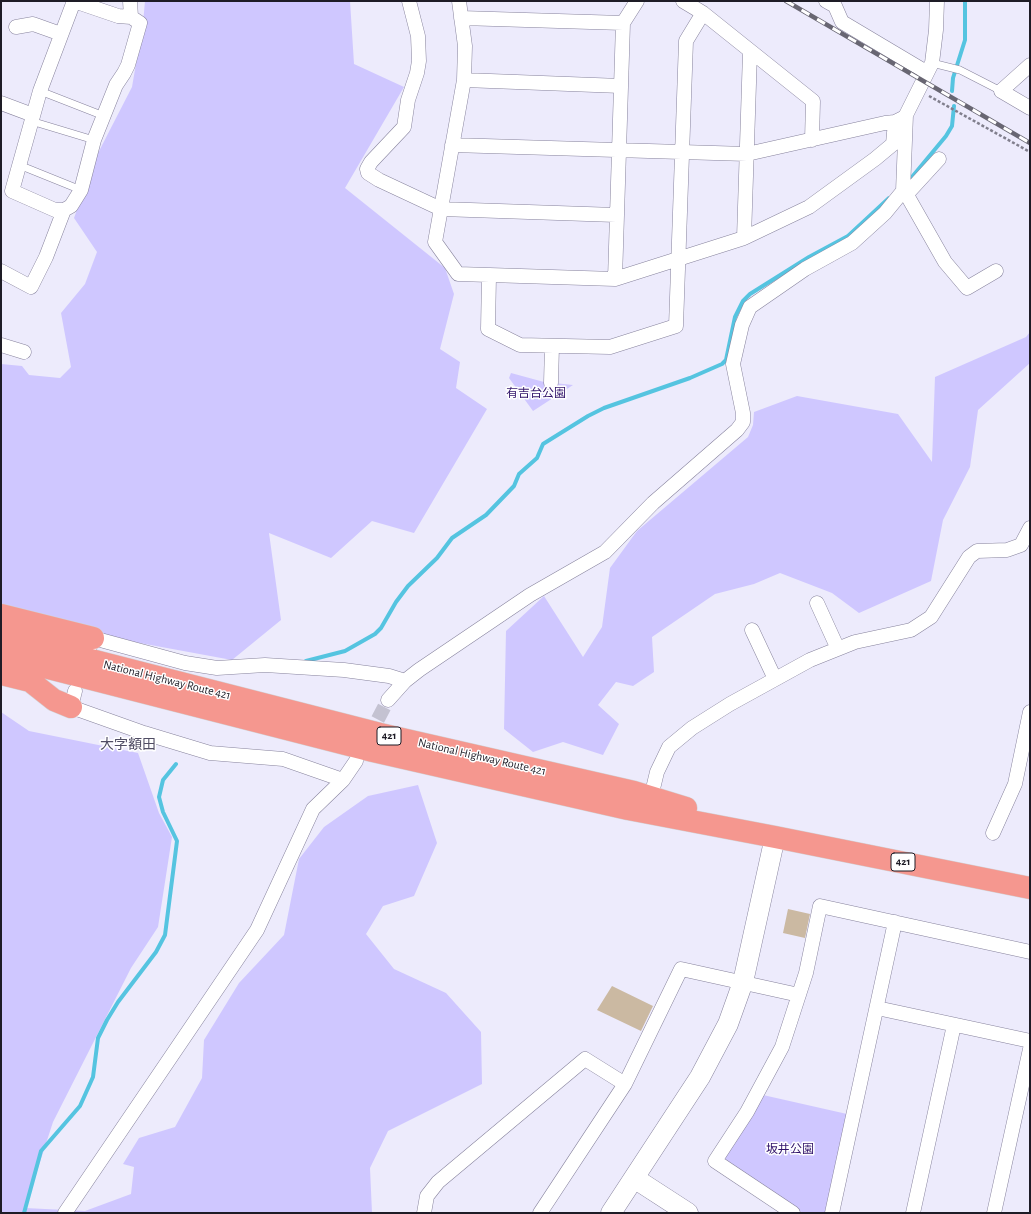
<!DOCTYPE html>
<meta charset="utf-8">
<style>
body{margin:0}
#map{position:relative;width:1031px;height:1214px;overflow:hidden;background:#edebfc;font-family:"Alegreya Sans",sans-serif}
canvas{display:block}
.frame{position:absolute;inset:0;border:2px solid #1e1c26;pointer-events:none}
</style>
<div id="map">
<canvas width="1031" height="1214"></canvas>
<div class="frame"></div>
</div>
<script>
const c = document.querySelector('canvas').getContext('2d');
c.lineJoin = 'round';
function fill(path, color) { c.fillStyle = color; c.fill(path, 'evenodd'); }
const toPath = rows => new Path2D(rows.map(r => 'M' + r).join(''));
function strokePath(path, color, width, dash) { c.strokeStyle = color; c.lineWidth = width; c.lineCap = dash ? 'butt' : 'round'; c.setLineDash(dash || []); c.stroke(path); }
function write(font, color, halo, rows, align = 'center') {
  c.font = font + ' "Alegreya Sans","Noto Sans JP",sans-serif'; c.lineWidth = 3; c.setLineDash([]); c.textBaseline = 'middle'; c.strokeStyle = halo; c.fillStyle = color; for (const [text, x, y, turn = 0] of rows) {
    c.save(); c.translate(x, y); c.rotate((+turn || 0) * Math.PI / 180); c.textAlign = isNaN(turn) ? turn : align; if (halo) c.strokeText(text, 0, 0); c.fillText(text, 0, 0); c.restore();
  }
}
fill(toPath([
 [145,1,350,1,354,64,404,87,345,188,445,268,454,294,440,349,460,362,456,388,487,409,414,533,372,521,331,558,269,533,281,620,232,660,91,634,1,611,1,364,22,366,29,375,60,378,71,367,61,313,85,284,97,252,74,218,96,157,132,87,143,23],
 [1030,332,1030,363,978,410,970,467,943,520,931,581,859,613,832,593,780,573,754,584,715,594,652,637,654,672,633,686,616,682,598,705,619,724,603,755,563,742,533,752,504,729,506,631,544,596,583,657,602,627,610,568,637,531,748,437,753,425,754,412,797,396,898,414,932,462,935,377,1026,337],
 [511,373,544,382,573,385,533,411,509,378],
 [1,712,29,731,138,753,159,813,172,837,158,927,131,968,53,1122,25,1208,85,1211,131,1194,134,1167,123,1164,139,1138,175,1127,202,1078,204,1040,239,983,284,935,299,859,324,827,368,796,418,785,437,843,414,896,383,906,366,934,394,969,446,993,481,1032,482,1084,388,1131,370,1168,372,1213,1,1213],
 [763,1095,847,1114,826,1213,803,1213,726,1162,725,1157]
]), '#cfc7ff');
strokePath(toPath([
 [952,91,953,78,965,40,965,1],
 [907,183,946,136,952,126,954,106],
 [306,661,345,651,375,634,381,628,396,602,408,586,437,558,452,538,486,515,514,486,519,474,537,458,543,444,588,416,604,408,690,378,722,364,726,360,735,317,743,301,750,294,809,257,848,236,889,198],
 [24,1213,41,1151,80,1106,93,1077,98,1038,107,1020,118,1002,156,952,165,935,177,841,163,812,159,797,163,780,176,764]
]), '#55c4e0', 4);
fill(toPath([
 [788,909,810,914,805,938,783,933],
 [612,986,653,1006,641,1031,597,1010]
]), '#cbb9a2');
strokePath(toPath([
 [368,738,388,700]
]), '#c4c2d1', 14, [14, 7]);
const lane = toPath([
 [932,63,960,70,1001,91],
 [40,91,104,116],
 [31,121,94,140],
 [19,165,81,190]
]);
const street = toPath([
 [74,1,118,16,131,17,130,1],
 [409,1,418,36,419,61,417,73,408,100,404,127,371,162,367,169,368,173,379,180,441,209,616,215],
 [459,1,465,46,464,80,435,242,458,274,615,279,744,238,809,207,875,159,893,144,895,122],
 [683,1,703,13,813,101,812,140],
 [826,1,835,6,842,22,926,72],
 [461,18,623,23],
 [16,27,33,24,61,34],
 [1030,65,1001,91,1030,108],
 [464,80,621,86],
 [1,103,33,115],
 [452,145,747,154,885,123,895,122,903,118],
 [902,193,908,197,945,262,967,288,996,271],
 [906,195,939,159],
 [64,210,71,206,81,190,94,140,116,85,124,73,128,65,140,23,131,17],
 [744,238,750,52],
 [1,271,31,287,46,257,64,210,55,210,12,191,40,91,74,1],
 [489,276,488,329,520,345,610,347,676,326,686,41,703,13],
 [615,279,623,23,637,1],
 [1,345,24,352],
 [551,383,552,346],
 [817,603,838,649],
 [752,630,775,679],
 [90,646,93,638,185,663,217,668,265,665,344,670,389,676,405,681],
 [75,691,71,707,144,733,210,753,283,759,343,780],
 [388,700,405,681,419,670,530,595,605,552,653,503,737,430,743,422,743,413,733,364,742,325,750,307,805,269,852,243,885,213,903,191,906,115,932,63,936,30,937,1],
 [651,797,657,772,669,747,692,728,730,704,810,660,855,642,911,630,931,617,969,557,977,551,1007,550,1021,545,1030,528],
 [993,833,1015,784,1030,712],
 [877,1008,1030,1041],
 [65,1213,257,930,313,809,343,780,356,761],
 [424,1213,427,1196,438,1182,585,1059,625,1084],
 [540,1213,625,1084,681,969,799,995],
 [793,1213,715,1161,747,1112,782,1047,806,973,820,906,1030,952],
 [832,1213,895,922],
 [913,1213,954,1025],
 [994,1213,1030,1049]
]);
const secondary = toPath([
 [634,1178,688,1213],
 [611,1213,700,1077,728,1024,743,982,775,837]
]);
const highway = toPath([
 [1,615,93,638],
 [1,637,380,734,634,792,686,808],
 [1,656,373,751,628,809,775,837,1030,888],
 [1,674,30,681,54,700,71,707]
]);
strokePath(lane, '#87839d', 8);
strokePath(street, '#87839d', 15);
strokePath(secondary, '#87839d', 21);
strokePath(highway, '#d2d2d4', 23);
strokePath(toPath([
 [929,96,1030,152]
]), '#817f8d', 2.5, [3, 2]);
strokePath(lane, '#fff', 7);
strokePath(street, '#fff', 14);
strokePath(secondary, '#fff', 20);
strokePath(highway, '#f5978f', 22);
const rail = toPath([
 [786,1,1030,143]
]);
strokePath(rail, '#686672', 4.5);
strokePath(rail, '#fff', 3, [9]);
for (const [x, y, w] of [
 [389,736,24],
 [903,862,24]
]) { const box = new Path2D(); box.roundRect(x - w / 2, y - 9, w, 18, 3); c.fillStyle = '#fff'; c.fill(box); strokePath(box, '#1e1c26', 1); }
write('bold 11px', '#1e1c26', null, [
 ["421",389,736],
 ["421",903,862]
]);
write('12px', '#301269', '#fff', [
 ["有吉台公園",536,393],
 ["坂井公園",790,1149]
]);
write('12px', '#1e1c26', '#fff', [
 ["National Highway Route 421",167,680,14],
 ["National Highway Route 421",482,757,13]
]);
write('14px', '#504d64', '#fff', [
 ["大字額田",128,745]
]);
</script>
